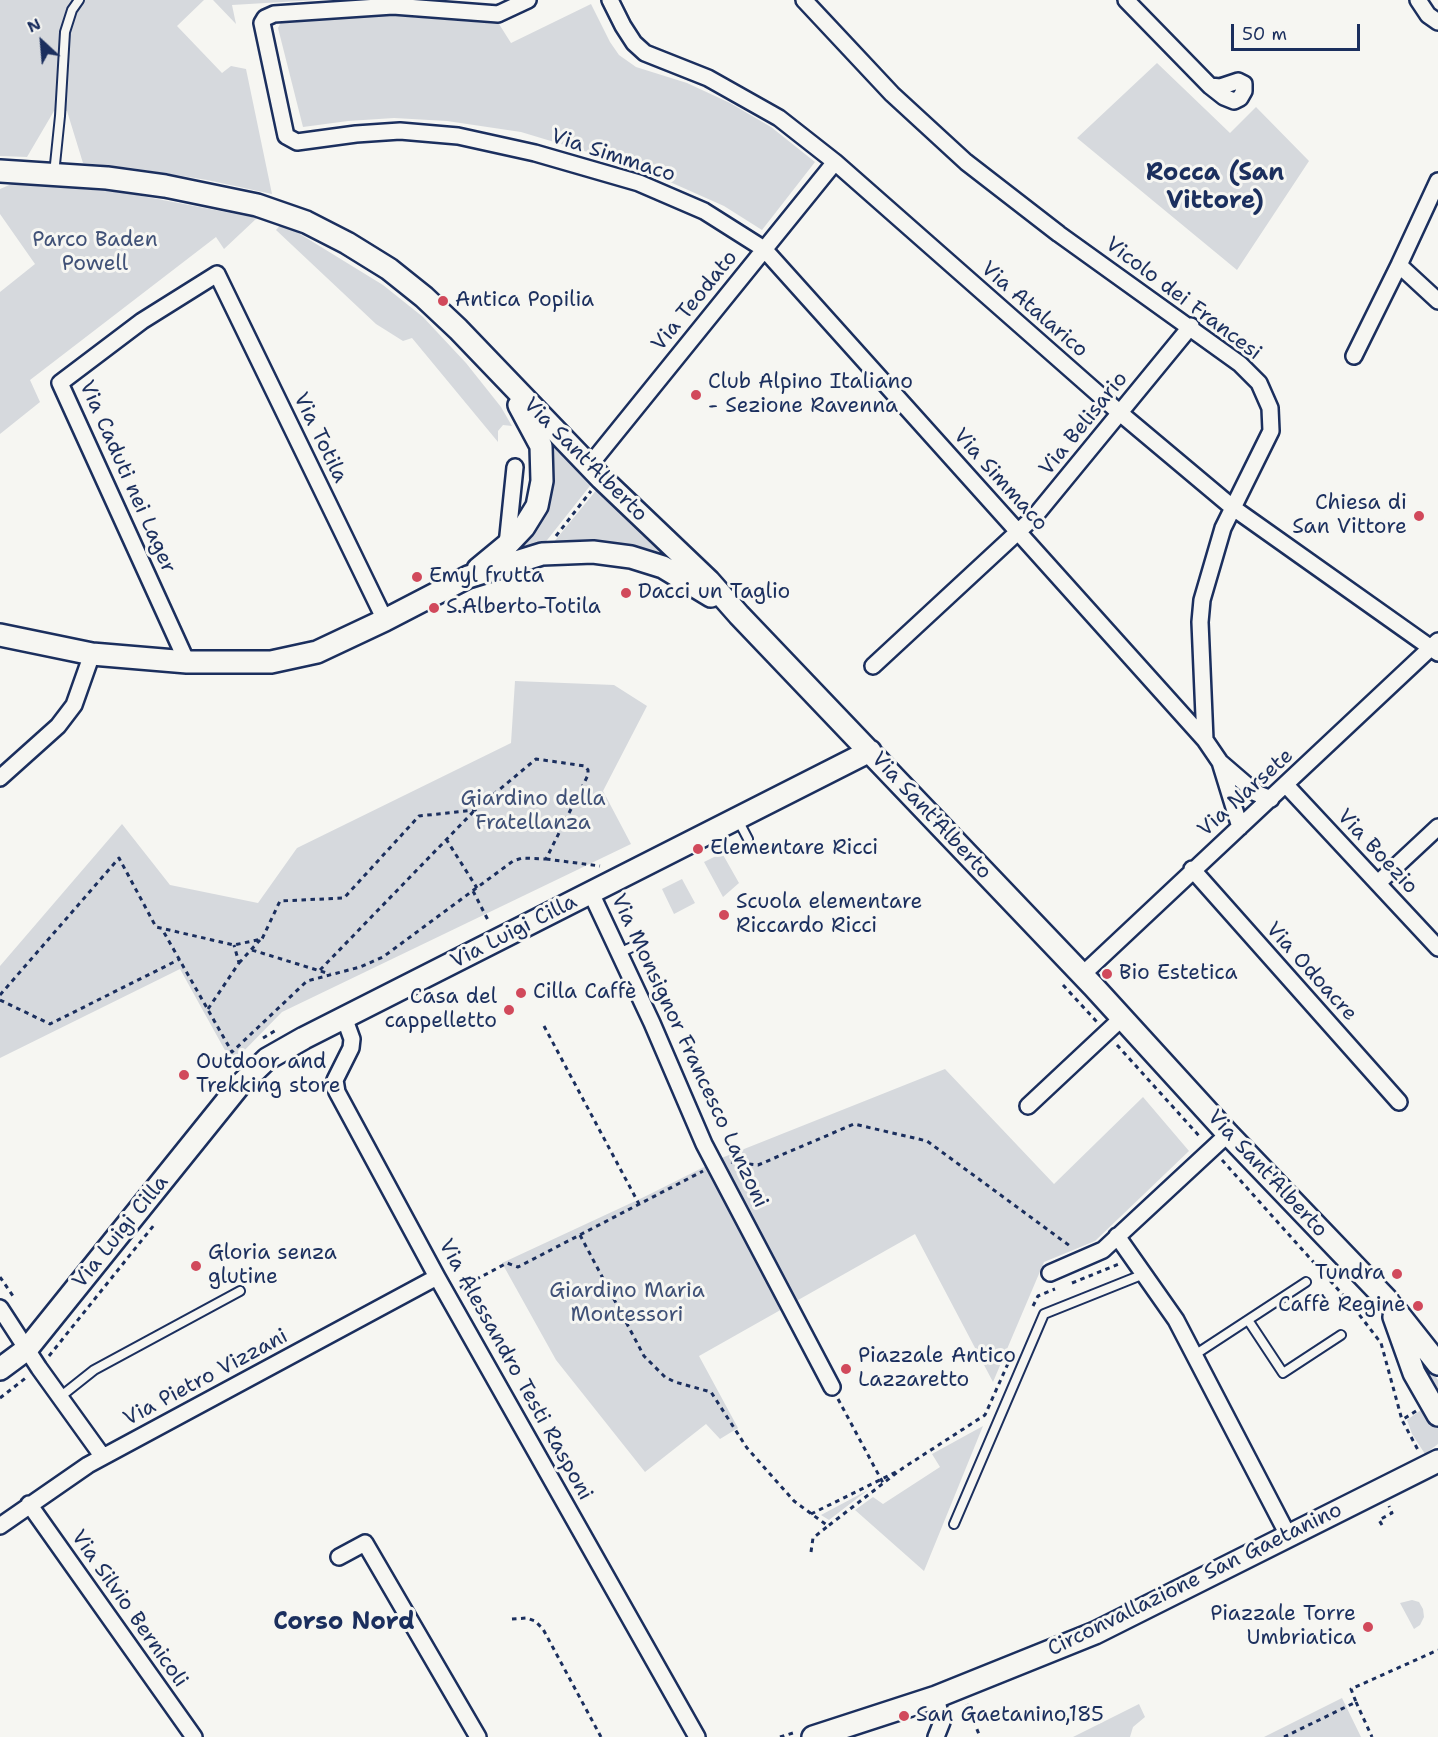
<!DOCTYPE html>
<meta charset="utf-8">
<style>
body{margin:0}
#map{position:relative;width:1438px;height:1737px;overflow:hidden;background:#f6f6f2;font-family:"Shantell Sans",sans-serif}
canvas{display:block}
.north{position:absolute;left:12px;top:12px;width:60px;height:60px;-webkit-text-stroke:4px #f6f6f2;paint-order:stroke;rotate:334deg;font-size:16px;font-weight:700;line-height:24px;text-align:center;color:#1b2f5e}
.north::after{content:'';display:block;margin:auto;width:21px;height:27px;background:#1b2f5e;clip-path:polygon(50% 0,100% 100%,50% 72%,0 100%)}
.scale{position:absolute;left:1231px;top:24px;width:129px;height:27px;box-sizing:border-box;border:3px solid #1b2f5e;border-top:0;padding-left:8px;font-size:18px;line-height:21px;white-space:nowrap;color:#1b2f5e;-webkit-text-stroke:4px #f6f6f2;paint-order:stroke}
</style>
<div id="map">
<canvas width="1438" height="1737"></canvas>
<div class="north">N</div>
<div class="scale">50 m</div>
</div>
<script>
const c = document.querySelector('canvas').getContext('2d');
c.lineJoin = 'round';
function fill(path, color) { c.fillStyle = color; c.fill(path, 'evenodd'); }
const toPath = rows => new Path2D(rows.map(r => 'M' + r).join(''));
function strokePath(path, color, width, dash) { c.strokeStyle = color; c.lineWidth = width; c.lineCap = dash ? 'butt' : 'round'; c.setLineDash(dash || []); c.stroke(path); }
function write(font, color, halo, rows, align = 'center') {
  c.font = font + ' "Shantell Sans",sans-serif'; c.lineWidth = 6; c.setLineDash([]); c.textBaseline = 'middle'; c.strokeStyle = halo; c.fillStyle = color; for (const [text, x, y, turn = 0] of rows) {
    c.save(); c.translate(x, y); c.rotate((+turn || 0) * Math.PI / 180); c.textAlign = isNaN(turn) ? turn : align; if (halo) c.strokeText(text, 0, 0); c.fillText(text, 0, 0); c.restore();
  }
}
fill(toPath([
 [0,0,204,0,177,26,222,73,231,66,246,69,272,194,207,180,132,168,83,163,67,111,54,111,27,157,0,156],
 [213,0,316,0,232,5,236,24],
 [591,4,610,42,619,55,636,67,687,83,730,103,771,127,815,162,762,230,724,206,634,166,521,132,447,121,394,118,348,121,303,127,278,28,281,22,386,15,499,24,511,43],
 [1157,63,1230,133,1256,107,1309,161,1237,270,1077,138],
 [14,183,126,193,257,218,224,249,216,237,30,380,40,402,0,434,0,292,35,264,0,214,0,189],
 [282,223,383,285,423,317,466,363,501,407,512,426,503,425,498,431,498,442,412,338,403,341,376,324,276,230],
 [537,421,593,482,544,544,515,552,533,529],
 [598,488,669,556,665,559,623,545,553,543],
 [515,681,614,685,647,706,603,791,631,844,282,1012,232,1063,180,969,0,1058,0,966,122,824,170,885,258,903,297,848,511,743],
 [722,853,739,883,723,897,704,862],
 [682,879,695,903,674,914,662,889],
 [945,1069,1054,1184,1143,1097,1189,1151,1095,1241,1044,1262,993,1382,915,1234,699,1356,738,1428,720,1439,706,1424,645,1472,556,1360,502,1263,644,1197,724,1157],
 [1406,1333,1438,1380,1438,1405],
 [1425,1407,1438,1424,1438,1444,1425,1454,1412,1434,1407,1420],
 [983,1426,924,1571,855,1510,873,1497,883,1504,940,1467,932,1454],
 [868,1490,829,1520,821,1515],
 [1412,1600,1419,1602,1423,1609,1424,1617,1420,1625,1414,1629,1400,1603],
 [1342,1698,1361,1737,1264,1737],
 [1139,1704,1145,1717,1133,1727,1130,1737,1073,1737]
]), '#d6d9dd');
const lane = toPath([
 [54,174,60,116,65,32,72,10,79,0],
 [738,820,748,839],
 [619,953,641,943],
 [1248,1320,1283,1373,1341,1335],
 [1196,1354,1306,1282],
 [60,1397,94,1370,240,1291],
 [954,1524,1044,1314,1144,1274]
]);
const street = toPath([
 [528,0,498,14,393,6,274,14,265,18,262,23,286,136,297,142,356,134,400,131,458,136,535,153,639,183,704,211,764,249,1205,740,1220,762,1256,793,1271,799],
 [610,0,623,26,634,43,645,53,708,78,779,118,835,162,1120,413,1232,507,1438,653],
 [804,0,892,94,966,162,1059,234,1240,364,1259,383,1270,408,1271,431,1223,528,1202,600,1200,622,1205,740],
 [1126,0,1210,86,1224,97,1234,101,1240,98,1244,91,1244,84,1238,81,1220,87,1210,86],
 [1418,0,1428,15,1438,22],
 [1399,265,1438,301],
 [1354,356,1399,265,1438,181],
 [589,466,835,162],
 [507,545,515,467],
 [187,662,60,383,142,321,217,274,385,620],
 [873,666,1035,516,1191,326],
 [1220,762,1240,827],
 [0,778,58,726,74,705,92,654],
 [1286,785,1438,948],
 [1192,869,1399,1102],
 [1378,883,1438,827],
 [591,893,652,1023,704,1144,832,1387],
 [1082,975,1438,641],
 [344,1017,352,1039,351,1048,335,1080,337,1092,437,1277,697,1737],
 [1028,1106,1122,1018],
 [1117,1236,1176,1320,1289,1537],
 [1050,1273,1103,1250,1228,1134],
 [0,1308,39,1368,103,1457],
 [29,1504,194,1737],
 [0,1526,88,1465,437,1277],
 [339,1557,365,1543,478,1737],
 [936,1697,942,1722,936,1737]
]);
const secondary = toPath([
 [0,171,107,178,165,186,257,205,306,222,347,243,389,269,424,297,458,329,601,478,709,581,739,615,1093,986,1228,1134,1389,1302,1438,1364],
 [478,569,507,545,524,527,537,506,542,481,541,446,519,405],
 [0,635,92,654,187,662,271,662,317,652,385,620,468,577,542,554,593,552,631,557,663,567,711,596],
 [1394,1317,1414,1373,1438,1415],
 [0,1369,27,1349,238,1087,267,1059,304,1038,870,751],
 [813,1737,936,1697,1095,1633,1438,1461]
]);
strokePath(lane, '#1b2f5e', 12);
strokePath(street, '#1b2f5e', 20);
strokePath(secondary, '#1b2f5e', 26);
strokePath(toPath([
 [556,536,591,491],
 [446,839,477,888],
 [546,859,600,866],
 [473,891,489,922],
 [252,950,330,974],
 [239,963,260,940],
 [320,970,475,810],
 [1063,985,1097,1022],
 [0,995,119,858,156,927,234,945,262,939,280,901,344,898,419,816,475,810,536,759,585,766,588,770,588,775,546,859,522,858,513,861,383,957,360,967,307,981,232,1052,162,929],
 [0,1000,50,1024,180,959],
 [208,1009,239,963,234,945],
 [544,1026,639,1204],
 [263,1038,278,1029],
 [1117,1045,1201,1138],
 [1222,1160,1351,1304,1381,1343,1402,1420],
 [731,1162,758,1165,854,1124,927,1141,1070,1246],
 [580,1235,644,1356,665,1377,675,1382,711,1392,747,1448,794,1501,828,1526,903,1468,985,1415,1010,1359],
 [0,1277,13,1296],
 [1072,1283,1119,1264],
 [460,1288,507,1263,518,1267,703,1171],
 [1033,1306,1038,1296,1055,1289],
 [49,1356,154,1225],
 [0,1398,27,1377],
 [838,1399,883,1483],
 [1416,1411,1402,1420,1418,1450],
 [811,1514,896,1472],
 [1382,1525,1379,1520,1392,1513,1389,1506],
 [811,1552,813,1538,828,1526],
 [512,1619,527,1618,535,1621,543,1629,601,1737],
 [1356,1702,1372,1737],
 [967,1704,980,1737],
 [780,1737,796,1732],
 [1284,1737,1356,1702,1351,1689,1438,1650]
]), '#1b2f5e', 3, [4.5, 4.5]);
strokePath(lane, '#f6f6f2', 8);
strokePath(street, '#f6f6f2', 15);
strokePath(secondary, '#f6f6f2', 21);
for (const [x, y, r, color] of [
 [443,301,6,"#d1495b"],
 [696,395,6,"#d1495b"],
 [1419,516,6,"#d1495b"],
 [417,577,6,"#d1495b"],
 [626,593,6,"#d1495b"],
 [434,608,6,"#d1495b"],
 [698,849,6,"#d1495b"],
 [724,915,6,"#d1495b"],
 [1107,974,6,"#d1495b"],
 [521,993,6,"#d1495b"],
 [509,1010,6,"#d1495b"],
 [184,1075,6,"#d1495b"],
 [196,1266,6,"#d1495b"],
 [1397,1274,6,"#d1495b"],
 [1418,1306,6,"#d1495b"],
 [846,1369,6,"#d1495b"],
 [1368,1627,6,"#d1495b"],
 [904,1716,6,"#d1495b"]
]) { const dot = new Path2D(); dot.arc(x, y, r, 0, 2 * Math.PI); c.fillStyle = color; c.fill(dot); strokePath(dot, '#f6f6f2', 2); }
write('21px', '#1b2f5e', '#f6f6f2', [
 ["Via Simmaco",613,156,18],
 ["Vicolo dei Francesi",1183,299,37],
 ["Via Teodato",695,301,-51],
 ["Via Atalarico",1034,310,41],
 ["Via Belisario",1084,424,-51],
 ["Via Totila",320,438,64],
 ["Via Sant'Alberto",585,460,45],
 ["Via Caduti nei Lager",127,477,66],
 ["Via Simmaco",1000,480,48],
 ["Via Narsete",1246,793,-42],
 ["Via Sant'Alberto",931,816,47],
 ["Via Boezio",1377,852,47],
 ["Via Luigi Cilla",514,932,-27],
 ["Via Odoacre",1311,972,48],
 ["Via Monsignor Francesco Lanzoni",689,1051,65],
 ["Via Sant'Alberto",1267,1174,47],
 ["Via Luigi Cilla",121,1232,-51],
 ["Via Alessandro Testi Rasponi",515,1370,61],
 ["Via Pietro Vizzani",206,1378,-28],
 ["Circonvallazione San Gaetanino",1195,1580,-26],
 ["Via Silvio Bernicoli",129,1609,55]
]);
write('21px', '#405177', '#f6f6f2', [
 ["Parco Baden",95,241],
 ["Powell",95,265],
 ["Giardino della",533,800],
 ["Fratellanza",533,824],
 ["Giardino Maria",627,1292],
 ["Montessori",627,1316]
]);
write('21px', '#1b2f5e', '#f6f6f2', [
 ["Antica Popilia",455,301],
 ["Club Alpino Italiano",708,383],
 ["- Sezione Ravenna",708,407],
 ["Chiesa di",1407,504,"right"],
 ["San Vittore",1407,528,"right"],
 ["Emyl frutta",429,577],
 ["Dacci un Taglio",638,593],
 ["S.Alberto-Totila",446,608],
 ["Elementare Ricci",710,849],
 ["Scuola elementare",736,903],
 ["Riccardo Ricci",736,927],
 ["Bio Estetica",1119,974],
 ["Cilla Caffè",533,993],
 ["Casa del",497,998,"right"],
 ["cappelletto",497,1022,"right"],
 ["Outdoor and",196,1063],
 ["Trekking store",196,1087],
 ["Gloria senza",208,1254],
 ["glutine",208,1278],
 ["Tundra",1385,1274,"right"],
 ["Caffè Reginè",1406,1306,"right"],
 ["Piazzale Antico",858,1357],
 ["Lazzaretto",858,1381],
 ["Piazzale Torre",1356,1615,"right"],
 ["Umbriatica",1356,1639,"right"],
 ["San Gaetanino,185",916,1716]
], 'left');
write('bold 24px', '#1b2f5e', '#f6f6f2', [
 ["Rocca (San",1215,174],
 ["Vittore)",1215,202],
 ["Corso Nord",344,1623]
]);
</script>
